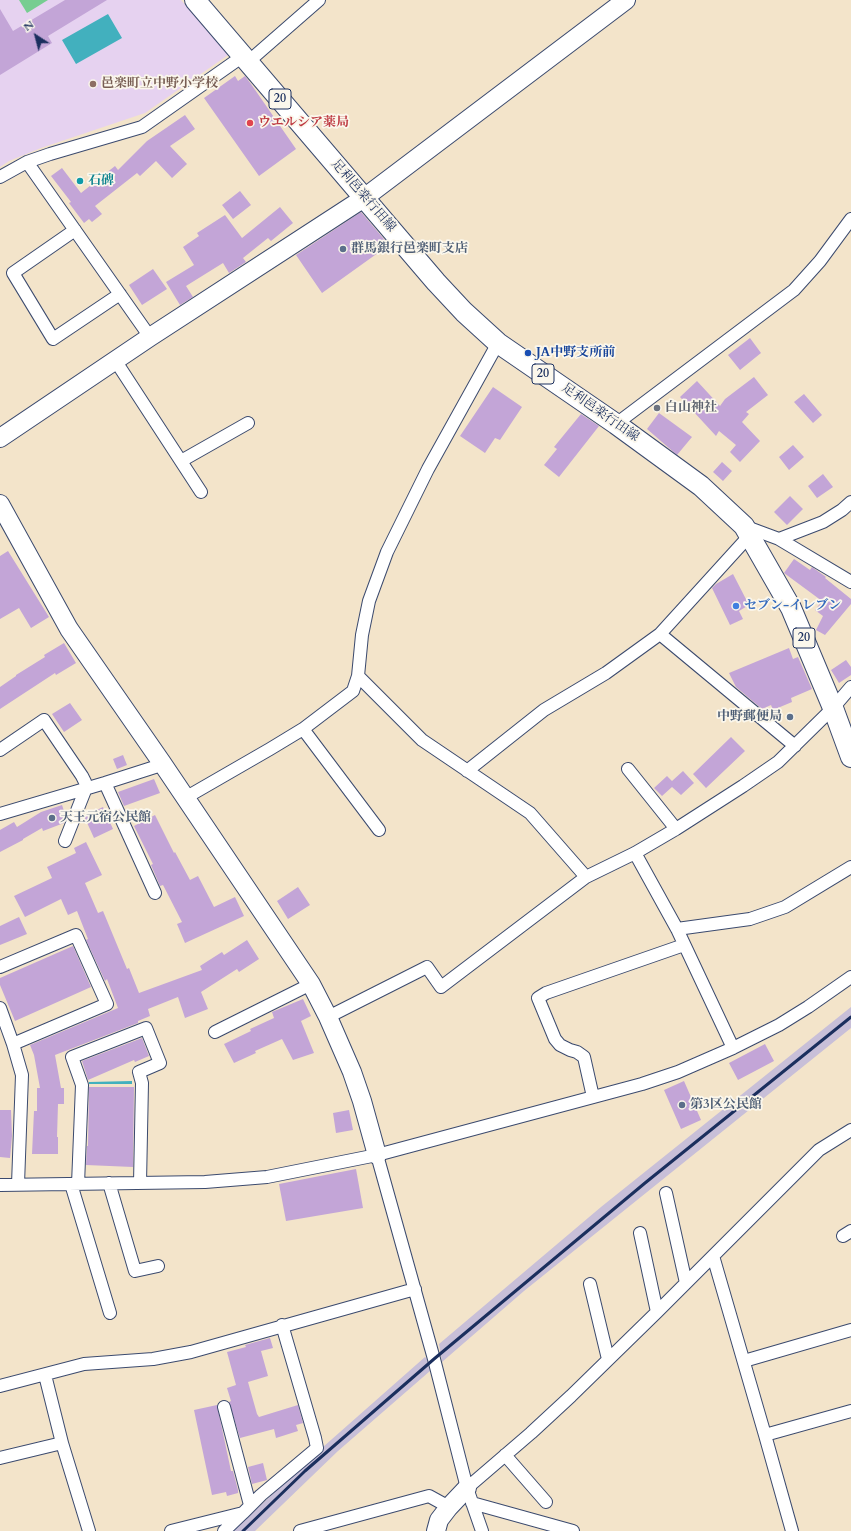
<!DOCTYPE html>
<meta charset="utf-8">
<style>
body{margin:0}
#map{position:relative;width:851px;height:1531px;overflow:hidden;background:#f3e4ca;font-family:Cardo,serif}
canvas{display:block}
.north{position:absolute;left:16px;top:16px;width:40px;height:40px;-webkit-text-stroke:3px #fbf7ec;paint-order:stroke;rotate:324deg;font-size:11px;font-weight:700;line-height:16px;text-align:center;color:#1b2f5e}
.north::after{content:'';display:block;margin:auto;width:14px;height:18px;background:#1b2f5e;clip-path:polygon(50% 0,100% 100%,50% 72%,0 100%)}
</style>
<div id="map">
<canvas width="851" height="1531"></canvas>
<div class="north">N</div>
</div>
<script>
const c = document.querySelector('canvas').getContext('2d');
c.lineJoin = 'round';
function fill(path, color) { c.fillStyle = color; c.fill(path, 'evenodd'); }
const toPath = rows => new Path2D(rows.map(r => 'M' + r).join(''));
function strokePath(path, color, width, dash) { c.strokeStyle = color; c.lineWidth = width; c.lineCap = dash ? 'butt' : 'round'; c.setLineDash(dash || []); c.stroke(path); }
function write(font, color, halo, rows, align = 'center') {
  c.font = font + ' Cardo,"Noto Serif JP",serif'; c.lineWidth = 3.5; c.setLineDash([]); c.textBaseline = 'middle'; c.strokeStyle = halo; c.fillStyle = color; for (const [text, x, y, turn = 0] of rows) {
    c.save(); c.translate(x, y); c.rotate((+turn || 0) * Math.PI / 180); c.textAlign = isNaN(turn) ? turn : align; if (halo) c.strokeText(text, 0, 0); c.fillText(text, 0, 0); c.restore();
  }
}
fill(toPath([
 [0,0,181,0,228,55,145,113,41,148,9,161,0,167]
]), '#e6d2f0');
fill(toPath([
 [851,1007,851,1028,524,1291,442,1362,439,1344,601,1207],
 [425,1357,427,1359,430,1371,338,1451,255,1531,233,1531,323,1447]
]), '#c8bfd8');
fill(toPath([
 [19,0,48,0,27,13]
]), '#77cd91');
fill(toPath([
 [108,14,122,38,76,64,62,40],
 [132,1081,132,1084,89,1084,89,1082]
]), '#42b0be');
fill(toPath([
 [65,0,107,0,48,36,52,43,0,75,0,9,13,31],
 [235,76,238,81,245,76,251,84,296,149,259,176,204,98],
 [185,115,195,129,170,146,187,164,172,178,156,161,140,176,137,173,95,206,102,214,92,222,89,219,84,223,69,203,71,202,51,176,62,168,81,193,115,166,118,170,147,141],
 [240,191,251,205,233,219,222,205],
 [280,207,293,223,271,241,268,238,243,258,246,262,229,273,223,263,186,286,193,297,180,305,166,282,194,265,183,247,199,236,197,233,225,215,242,238],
 [361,212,389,245,322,293,296,255],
 [153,269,167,289,142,305,129,285],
 [750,338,761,353,740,370,728,355],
 [754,377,768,395,746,412,749,414,742,422,760,441,740,462,730,452,736,445,719,431,716,436,680,397,697,381,720,406,725,399],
 [493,387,522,407,500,440,495,438,485,453,460,436],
 [804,394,822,415,813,423,794,402],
 [659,413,692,437,677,455,647,429],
 [581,414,599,426,559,477,544,465,557,449,554,447],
 [793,445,804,457,789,470,779,457],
 [722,462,732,471,723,481,713,472],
 [823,474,833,487,817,498,808,486],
 [790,496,803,509,787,525,774,512],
 [8,551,49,617,31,628,19,608,0,619,0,556],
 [794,559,810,570,812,567,826,577,825,578,851,599,851,604,825,635,816,630,823,616,815,610,822,601,784,573],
 [733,574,749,605,739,611,743,619,730,625,712,588,716,584],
 [64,643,76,663,56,675,55,673,0,709,0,687,16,676,16,675,45,657,44,655],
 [789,648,793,659,798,657,812,689,791,698,792,702,773,710,771,705,762,709,736,687,729,673],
 [846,660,851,667,851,675,839,683,831,670],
 [70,703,82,720,64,732,52,714],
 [731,737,745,751,706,788,693,774],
 [123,755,127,765,117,769,113,759],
 [683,771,694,783,681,795,672,787,662,796,654,788,667,776,672,781],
 [154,779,160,793,124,806,118,792],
 [62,805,66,817,64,823,43,831,42,828,23,839,23,840,0,852,0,830,14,822,17,827,41,812],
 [103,807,113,829,94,838,84,816],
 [155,815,174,853,175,852,190,880,198,876,214,907,235,897,244,916,185,943,177,924,182,922,163,885,160,886,151,865,153,864,134,826],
 [86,842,102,875,85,883,98,913,103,911,127,969,129,968,139,993,202,970,200,966,222,952,224,955,247,940,259,959,239,972,237,969,201,992,208,1009,185,1018,178,997,148,1009,150,1016,138,1021,138,1023,55,1055,61,1088,64,1088,64,1104,58,1104,57,1137,58,1137,58,1154,32,1154,34,1111,37,1111,37,1088,40,1088,34,1055,30,1045,118,1008,107,979,105,981,86,940,88,939,77,911,68,915,61,899,25,917,14,896,52,878,47,867,76,853,74,848],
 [298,887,310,905,288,919,277,901],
 [19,917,27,934,0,945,0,926],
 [73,946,91,987,15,1021,0,985,0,978],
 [303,999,311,1016,301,1021,314,1053,293,1060,282,1039,255,1051,256,1053,234,1063,224,1044,251,1031,250,1029,274,1018,272,1012],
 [142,1038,149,1056,135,1062,134,1060,88,1080,82,1061],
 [765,1044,774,1061,738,1080,729,1063],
 [684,1081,701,1120,681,1129,664,1090],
 [89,1087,134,1087,133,1167,86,1165,87,1146,88,1146],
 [0,1110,11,1110,12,1136,10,1158,0,1157],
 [349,1110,353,1130,336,1133,333,1113],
 [356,1169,363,1208,286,1221,279,1184],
 [270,1338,273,1348,261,1351,268,1376,248,1382,257,1414,259,1417,298,1405,303,1423,296,1425,298,1431,276,1438,274,1429,240,1438,229,1402,231,1401,227,1388,236,1385,227,1352,246,1347,245,1345],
 [217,1405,231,1471,233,1471,238,1490,238,1493,227,1496,226,1492,212,1495,194,1410],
 [263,1463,267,1480,252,1484,248,1467]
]), '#c3a5d7');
const street = toPath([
 [248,62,319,0],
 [27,162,150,337],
 [0,177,27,162,50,154,142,127,243,56],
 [75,230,13,273,53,339,120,294],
 [115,360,201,492],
 [616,424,794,290,820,261,851,219],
 [181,461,248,423],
 [744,526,779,539,851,582],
 [779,539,823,522,842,510,851,502],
 [660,634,795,746],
 [358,676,422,740,530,813,586,877],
 [303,729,379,830],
 [0,750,44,720,82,776,85,782,86,788,65,841],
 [628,769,676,829],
 [467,771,544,710,606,673,660,634,750,535],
 [105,783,155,893],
 [185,798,270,749,303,729,353,691,358,676,362,635,369,601,387,552,428,469,498,343],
 [0,814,105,783,155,767,162,763],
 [635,853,677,929,733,1048],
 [677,929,750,919,785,907,851,867],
 [0,967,76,935,107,1004,13,1044],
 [0,1008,13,1044,22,1075,18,1184],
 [328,1017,427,967,441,987,586,877,635,853,676,829,743,786,778,762,833,708,851,687],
 [215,1032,311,984],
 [593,1097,584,1057,577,1052,570,1050,560,1045,555,1039,538,998,546,993,684,945],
 [377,1155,434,1359,467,1488,482,1531],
 [109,1183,135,1271,158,1266],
 [71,1184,110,1313],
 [78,1184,82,1085,72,1057,146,1028,160,1063,139,1072,142,1083,140,1183],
 [0,1185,205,1182,267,1177,377,1155,642,1084,678,1072,733,1048,779,1025,808,1007,851,977],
 [666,1193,686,1283],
 [640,1233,657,1312],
 [843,1236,851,1231],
 [713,1256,765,1435,792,1531],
 [590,1284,608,1359],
 [744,1361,851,1330],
 [45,1375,62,1443,89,1531],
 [0,1386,84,1364,153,1359,191,1352,415,1289],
 [224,1407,250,1505],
 [765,1435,851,1411],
 [505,1455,546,1502],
 [0,1458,62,1443],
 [467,1488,531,1433,571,1396,657,1312,819,1150,851,1130],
 [472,1503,573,1531],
 [171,1531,243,1513,261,1495,317,1448,315,1438,282,1325],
 [224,1531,243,1513],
 [300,1531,429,1496,449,1507]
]);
const secondary = toPath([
 [0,438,150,337,364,198,626,0],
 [0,504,69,629,162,763,311,984,328,1017,352,1072,362,1101,377,1155],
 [436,1531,439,1520,449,1507,467,1488]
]);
const primary = toPath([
 [195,0,436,282,464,312,498,343,616,424,701,486,744,526,791,608,833,708,851,757]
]);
strokePath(street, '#3b4a6e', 14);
strokePath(secondary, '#3b4a6e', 20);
strokePath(primary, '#3b4a6e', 22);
strokePath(street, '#fff', 12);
strokePath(secondary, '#fff', 18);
strokePath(primary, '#fff', 20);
strokePath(toPath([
 [243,1531,305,1471,434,1359,645,1183,851,1017]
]), '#1b2f5e', 3);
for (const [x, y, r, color] of [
 [93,84,4,"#8d6e63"],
 [250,123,4,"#e0444e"],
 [80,181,4,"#0f9aa8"],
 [343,249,4,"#5c6f8a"],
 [528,353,4,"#1a4fb4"],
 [657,408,4,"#6b7280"],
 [736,606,4,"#3f7fe0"],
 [790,717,4,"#5c6f8a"],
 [52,818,4,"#5c6f8a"],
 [682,1105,4,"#5c6f8a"]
]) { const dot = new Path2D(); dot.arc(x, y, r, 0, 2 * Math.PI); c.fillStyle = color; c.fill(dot); strokePath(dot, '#fbf7ec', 1.5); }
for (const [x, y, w] of [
 [280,99,22],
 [543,374,22],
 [804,638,22]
]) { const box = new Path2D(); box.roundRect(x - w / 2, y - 10, w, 20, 3); c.fillStyle = '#fbf7ec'; c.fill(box); strokePath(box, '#1b2f5e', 1); }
write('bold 12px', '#1b2f5e', null, [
 ["20",280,99],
 ["20",543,374],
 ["20",804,638]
]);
write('bold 13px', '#785e54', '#fbf7ec', [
 ["邑楽町立中野小学校",101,84]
], 'left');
write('bold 13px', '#be3a42', '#fbf7ec', [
 ["ウエルシア薬局",258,123]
], 'left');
write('bold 13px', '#0d838f', '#fbf7ec', [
 ["石碑",88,181]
], 'left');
write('13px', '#1b2f5e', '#fbf7ec', [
 ["足利邑楽行田線",363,196,49],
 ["足利邑楽行田線",600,413,35]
]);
write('bold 13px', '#4e5e75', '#fbf7ec', [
 ["群馬銀行邑楽町支店",351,249],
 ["中野郵便局",782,717,"right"],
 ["天王元宿公民館",60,818],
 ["第3区公民館",690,1105]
], 'left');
write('bold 13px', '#164399', '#fbf7ec', [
 ["JA中野支所前",536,353]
], 'left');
write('bold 13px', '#5b616d', '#fbf7ec', [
 ["白山神社",665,408]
], 'left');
write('bold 13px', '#366cbe', '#fbf7ec', [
 ["セブン-イレブン",744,606]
], 'left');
</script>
